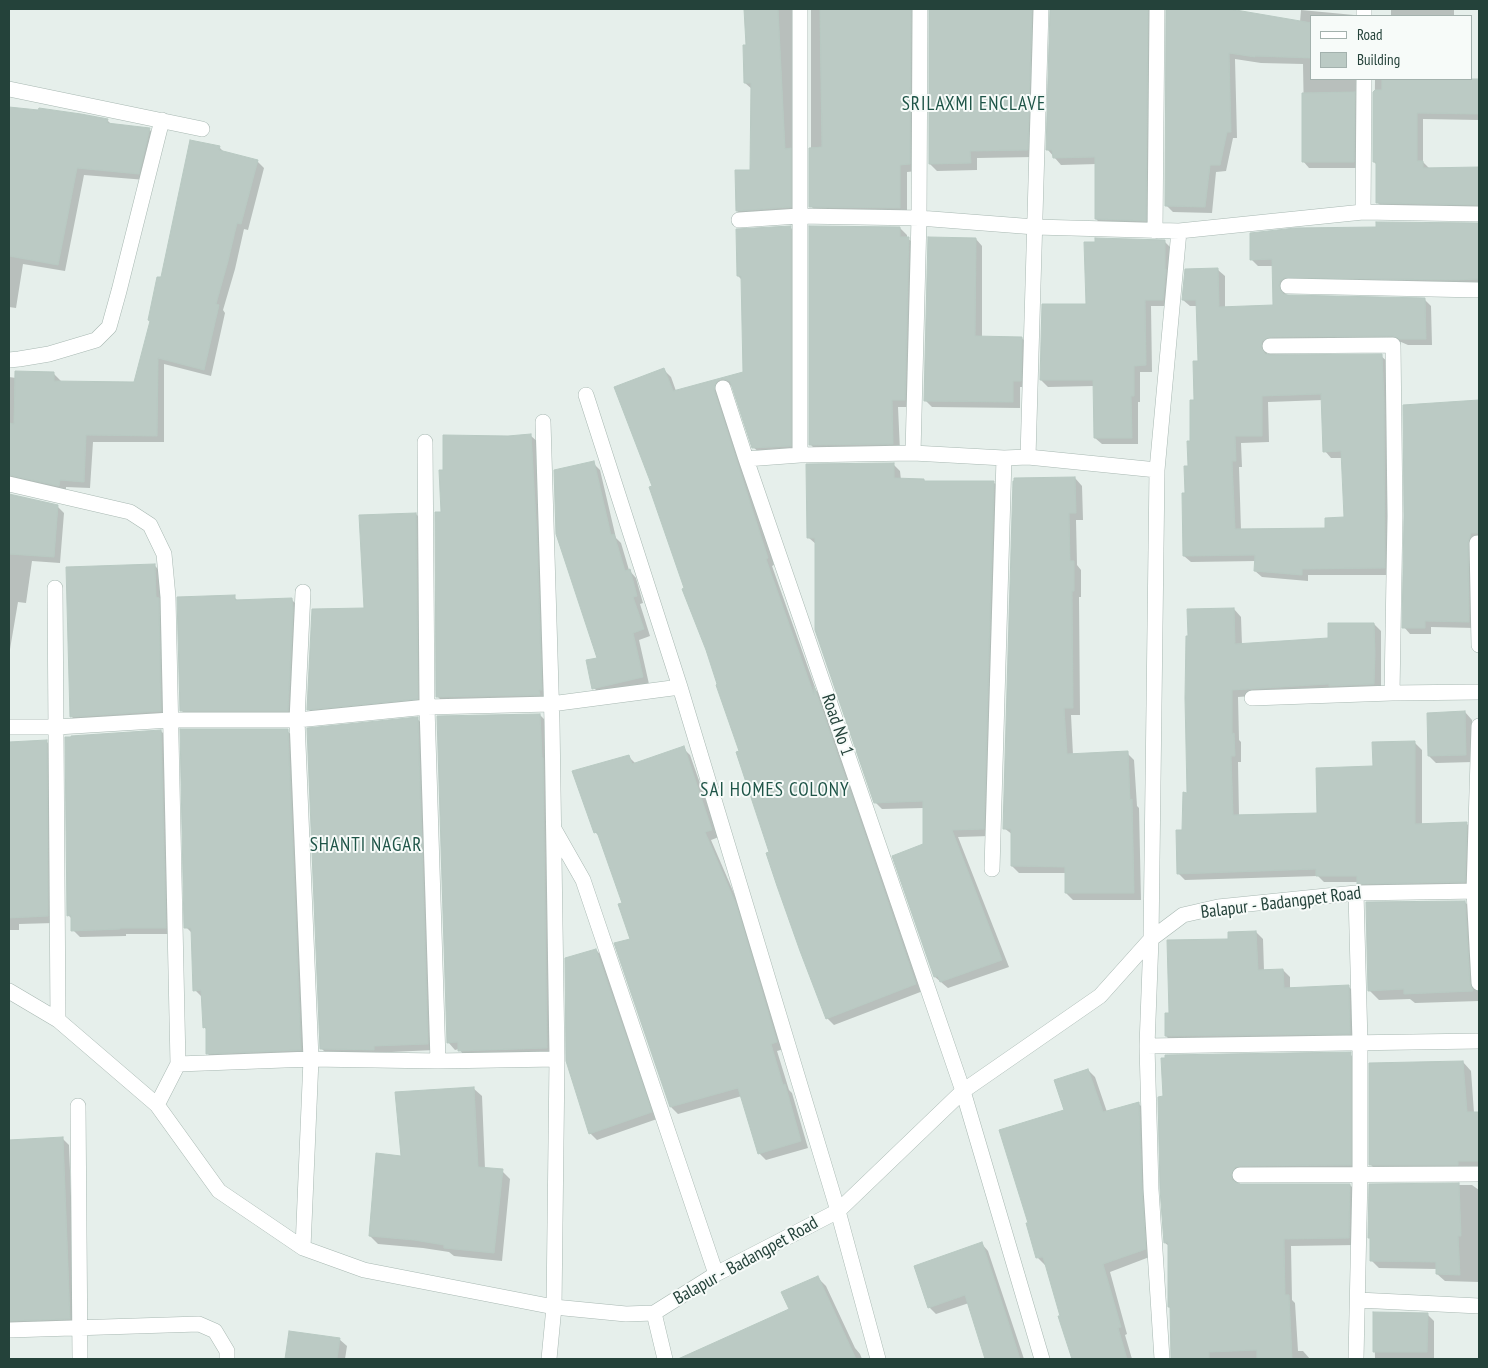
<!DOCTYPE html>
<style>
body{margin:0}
#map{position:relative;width:1488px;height:1368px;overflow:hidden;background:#e6efeb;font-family:"PT Sans Narrow",sans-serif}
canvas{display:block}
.frame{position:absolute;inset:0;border:10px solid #24423a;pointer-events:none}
.legend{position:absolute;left:1310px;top:15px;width:162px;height:65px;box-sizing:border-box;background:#f7fbf9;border:1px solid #a3b1ad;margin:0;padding:6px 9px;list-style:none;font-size:15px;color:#24423a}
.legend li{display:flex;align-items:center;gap:10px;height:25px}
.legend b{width:25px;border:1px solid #a3b1ad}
</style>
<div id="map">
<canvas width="1488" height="1368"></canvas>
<div class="frame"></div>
<ul class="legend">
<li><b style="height:6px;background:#fff"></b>Road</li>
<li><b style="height:14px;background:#bbcac4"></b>Building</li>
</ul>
</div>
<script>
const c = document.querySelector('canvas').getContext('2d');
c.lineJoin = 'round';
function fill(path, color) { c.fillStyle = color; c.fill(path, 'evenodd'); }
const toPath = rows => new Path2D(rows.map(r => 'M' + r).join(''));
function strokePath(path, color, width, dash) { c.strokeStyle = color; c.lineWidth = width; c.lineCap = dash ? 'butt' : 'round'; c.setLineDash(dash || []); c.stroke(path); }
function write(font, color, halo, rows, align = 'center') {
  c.font = font + ' "PT Sans Narrow",sans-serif'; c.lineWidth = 4; c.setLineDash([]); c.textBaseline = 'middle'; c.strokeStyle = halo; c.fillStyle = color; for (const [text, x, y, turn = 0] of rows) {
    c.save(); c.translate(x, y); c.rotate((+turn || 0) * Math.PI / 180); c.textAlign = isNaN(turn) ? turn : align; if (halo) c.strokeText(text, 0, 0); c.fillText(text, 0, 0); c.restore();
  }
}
fill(toPath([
 [745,9,802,9,797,214,745,218,737,211,751,171,753,90,745,83,747,46],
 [811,9,922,9,917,171,907,172,907,215,818,214,811,206],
 [931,9,1044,9,1034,157,977,158,977,170,937,171,930,164],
 [1052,9,1156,9,1153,228,1103,226,1096,219,1097,164,1061,165,1048,150],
 [1168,9,1222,9,1300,22,1301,10,1354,15,1356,16,1312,16,1312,79,1365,79,1360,168,1309,168,1303,161,1304,120,1303,64,1261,63,1235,59,1237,138,1233,138,1226,171,1216,172,1212,213,1173,212,1166,205],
 [1391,9,1454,9,1454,16,1374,16,1391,16],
 [1375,79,1457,79,1457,86,1479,87,1479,120,1423,119,1423,162,1430,169,1479,168,1479,211,1384,209,1377,202,1377,165,1374,162],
 [9,108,107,120,111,124,149,129,156,136,146,180,84,175,65,271,23,264,16,308,9,307],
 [219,147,225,153,257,161,264,168,248,230,244,229,235,269,223,310,225,313,211,376,164,364,164,442,93,442,90,488,66,487,66,492,9,486,9,377,16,378,54,374,61,381,61,383,135,384,162,279],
 [1377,223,1479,225,1479,285,1287,287,1285,296,1424,299,1431,306,1432,345,1408,345,1401,342,1277,343,1268,349,1267,354,1381,356,1388,362,1391,575,1308,575,1308,581,1262,577,1255,571,1256,561,1191,562,1184,556,1186,494,1199,362,1197,306,1190,306,1183,300,1218,270,1225,276,1225,308,1274,306,1274,266,1258,266,1252,260,1377,229],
 [1323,400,1325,451,1331,458,1342,458,1346,519,1326,529,1241,530,1239,467,1242,467,1241,443,1269,442,1268,402],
 [790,227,797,234,797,453,761,454,753,447,732,385,727,386,774,565,772,566,816,690,821,695,923,991,834,1025,827,1018,771,853,741,752,653,487,664,370,671,377,676,391,744,373,742,280,738,276],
 [900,228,907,235,907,238,916,245,912,407,898,407,900,451,818,452,811,445],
 [976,239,982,246,982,338,1022,338,1028,345,1027,387,1020,387,1020,408,932,407,925,400],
 [1164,241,1171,248,1170,306,1151,306,1152,372,1140,372,1140,402,1138,402,1138,444,1102,444,1095,438,1094,386,1048,387,1041,380,1088,305],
 [1479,402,1479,541,1475,628,1431,627,1431,634,1410,634,1404,627,1404,406],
 [531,436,538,442,548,697,445,704,438,697,444,471,508,437],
 [593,463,600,470,616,538,621,543,629,570,636,578,643,603,640,604,650,636,639,640,649,684,601,695,594,688,598,658],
 [893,464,900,471,901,480,924,480,927,483,993,482,1001,489,990,836,958,837,1009,967,948,988,935,977,924,845,924,808,882,809,875,802,817,545,809,538],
 [1075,478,1082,486,1083,520,1076,520,1077,565,1081,570,1081,597,1079,597,1080,715,1071,715,1073,755,1127,753,1134,760,1137,806,1139,808,1141,900,1073,900,1066,893,1066,873,1019,873,1012,866,1013,835,1004,828],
 [9,495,57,506,64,513,60,563,32,561,26,603,18,602,9,655],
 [416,514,423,521,424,705,315,716,308,709,365,609],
 [154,565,162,573,168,718,78,723,71,716],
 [234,597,238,601,291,599,298,606,295,717,188,717,181,710],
 [1234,609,1241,617,1242,645,1329,640,1374,624,1381,631,1381,691,1335,690,1238,697,1239,740,1241,742,1241,762,1238,762,1239,816,1319,814,1374,767,1415,743,1422,750,1422,825,1466,823,1473,830,1472,889,1366,890,1359,882,1324,882,1318,876,1185,880,1178,873,1188,794],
 [1465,712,1472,720,1473,762,1436,763,1429,756],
 [540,715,547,722,554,1055,466,1058,459,1049,455,1050,448,1042],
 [417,719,424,725,434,1050,328,1055,321,1048],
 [161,731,168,738,172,934,126,934,126,936,80,937,73,930,72,919,68,915],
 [287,731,295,738,308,1056,214,1060,207,1053,207,1030,204,1027,202,997,195,990,193,934,186,927],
 [46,741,53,748,54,923,19,924,19,930,9,930,9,743],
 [683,748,690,755,719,837,711,840,742,912,784,1049,777,1051,789,1090,792,1093,808,1148,766,1160,759,1153,742,1096,678,1114,671,1107,623,903,600,837,595,832,628,756,636,764],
 [1465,902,1474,912,1479,1001,1415,1003,1410,999,1379,1000,1369,990],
 [1256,932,1263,939,1264,971,1283,970,1290,977,1290,989,1349,987,1355,993,1357,1040,1173,1043,1166,1036,1170,1014],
 [596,950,603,957,657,1119,597,1140,590,1133],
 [1350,1054,1357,1061,1357,1172,1242,1174,1237,1182,1238,1185,1350,1185,1357,1192,1356,1245,1291,1246,1292,1300,1295,1303,1298,1351,1303,1351,1310,1359,1173,1359,1171,1308,1169,1307,1169,1246,1165,1243,1162,1188],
 [1463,1062,1471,1071,1474,1113,1479,1113,1479,1172,1379,1173,1371,1165],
 [1088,1070,1095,1077,1107,1112,1139,1104,1146,1111,1152,1256,1110,1272,1127,1334,1125,1335,1132,1359,1073,1359,1059,1317,1061,1317,1046,1265,1045,1265,1038,1258,1028,1224,1065,1111],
 [473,1088,482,1096,485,1169,502,1171,510,1179,502,1261,454,1256,449,1252,423,1248,378,1244,370,1236,402,1157],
 [62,1138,69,1145,76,1325,9,1330,9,1141],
 [1370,1185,1472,1185,1479,1190,1479,1282,1445,1281,1437,1274,1437,1269,1379,1268,1372,1261],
 [982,1244,988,1251,1024,1359,987,1359,969,1303,936,1314,929,1307],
 [817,1277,826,1286,855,1348,860,1354,862,1359,712,1359,707,1347,791,1309],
 [1374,1314,1427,1314,1434,1321,1434,1359,1375,1359],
 [290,1332,339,1339,347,1346,345,1359,286,1359]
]), '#0003');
const building = toPath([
 [744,9,778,9,785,149,791,148,791,207,736,211,735,170,750,170,751,83,744,83,743,45,746,45,744,9],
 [820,9,911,9,910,164,900,165,900,208,809,207,809,148,822,147,820,9],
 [929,9,1032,9,1028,150,970,151,971,163,929,164,929,9],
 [1050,9,1148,9,1146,221,1095,219,1095,157,1053,158,1052,150,1046,150,1050,9],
 [1166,9,1230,9,1312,23,1312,58,1255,56,1255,57,1229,53,1231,132,1227,132,1220,165,1210,165,1205,207,1165,206,1166,9],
 [1382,79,1479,79,1479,114,1417,113,1417,161,1423,161,1423,168,1479,167,1479,205,1376,203,1376,162,1373,162,1373,92,1375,90,1382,90,1382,79],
 [1355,92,1354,162,1302,162,1302,93,1355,92],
 [9,107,38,110,39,108,81,114,108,119,107,123,150,128,139,174,77,168,58,265,9,256,9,107],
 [190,140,220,146,219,150,258,160,241,224,237,223,228,261,216,304,219,305,204,370,158,358,157,436,86,435,84,482,60,480,59,486,9,475,9,423,14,424,15,371,54,372,54,381,134,382,150,321,148,320,157,277,161,277,190,140],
 [1376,222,1479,223,1479,279,1457,280,1284,278,1280,281,1279,286,1283,294,1288,295,1425,298,1426,339,1400,339,1393,336,1270,337,1262,341,1261,347,1265,354,1270,355,1382,354,1384,402,1385,568,1302,569,1302,575,1254,571,1255,555,1183,556,1182,493,1185,493,1184,466,1188,466,1187,441,1190,441,1190,400,1194,400,1193,361,1198,361,1196,300,1182,300,1185,269,1218,268,1219,307,1273,305,1272,259,1250,260,1250,233,1295,228,1376,227,1376,222],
 [1321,394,1323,452,1341,451,1344,517,1325,518,1325,528,1235,529,1232,461,1236,461,1235,436,1262,436,1262,396,1321,394],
 [791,226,791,446,752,448,730,381,724,379,720,379,716,382,714,390,768,558,766,559,814,695,814,686,916,984,826,1019,800,951,777,886,766,853,769,852,736,752,739,751,716,685,717,684,706,650,682,589,684,588,649,487,652,486,614,387,664,368,673,391,743,372,741,276,737,276,736,229,791,226],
 [809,226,900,227,900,237,909,237,905,400,892,400,893,444,809,445,809,226],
 [928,237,976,238,975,336,1022,337,1021,381,1013,381,1013,402,924,401,928,237],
 [1095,238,1165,240,1165,269,1166,269,1163,300,1145,300,1146,365,1134,366,1134,396,1131,396,1132,438,1094,438,1093,380,1040,380,1042,304,1086,304,1084,242,1095,242,1095,238],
 [1479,400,1479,533,1471,533,1468,543,1469,622,1425,621,1425,628,1402,628,1404,516,1403,405,1479,400],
 [531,434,537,538,542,690,539,690,540,695,436,697,435,512,441,512,439,470,443,470,443,435,508,436,531,434],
 [594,461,611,535,614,534,625,571,630,569,637,596,633,597,644,629,633,633,643,677,592,689,586,660,597,658,556,534,554,470,594,461],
 [894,463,894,478,924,479,924,481,994,481,984,829,952,830,1002,960,940,982,938,976,934,977,892,856,923,844,923,801,874,803,815,630,815,538,807,538,806,464,894,463],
 [1075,477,1076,513,1069,513,1070,561,1074,561,1074,591,1072,591,1073,708,1064,708,1067,754,1128,751,1130,800,1132,799,1134,893,1065,893,1065,867,1011,866,1011,829,1003,829,1013,481,1014,481,1014,478,1075,477],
 [9,494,58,505,54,557,9,554,9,494],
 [416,513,418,699,307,710,312,609,364,608,359,515,416,513],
 [155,564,156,597,159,598,161,711,70,717,66,567,155,564],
 [235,595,235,600,292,598,293,610,288,711,180,711,177,597,235,595],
 [1234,608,1235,644,1328,638,1328,623,1374,623,1375,653,1374,684,1329,686,1329,684,1232,690,1232,734,1234,733,1235,756,1231,756,1233,815,1317,813,1316,768,1373,766,1372,742,1415,741,1415,824,1467,822,1465,882,1357,884,1357,876,1316,876,1316,869,1177,874,1176,830,1182,830,1183,792,1187,793,1185,698,1186,636,1188,636,1187,609,1234,608],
 [1465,711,1466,755,1428,756,1427,713,1465,711],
 [540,714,542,757,543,758,547,1048,458,1051,458,1042,447,1043,437,716,540,714],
 [418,717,428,1044,374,1046,374,1050,320,1049,307,728,418,717],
 [180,729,288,729,301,1050,206,1054,206,1027,203,1028,201,990,193,991,191,928,184,928,180,729],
 [161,730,166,928,120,928,120,929,71,931,71,915,67,916,65,737,71,737,71,736,161,730],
 [47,740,48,916,9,918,9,742,47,740],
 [684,746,712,830,705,832,736,904,777,1042,771,1044,783,1085,785,1084,801,1141,758,1154,738,1088,670,1107,614,943,630,939,618,904,622,903,597,832,594,833,572,771,629,755,632,764,684,746],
 [1465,901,1470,984,1473,991,1404,994,1404,989,1368,991,1366,902,1465,901],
 [1256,931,1258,970,1283,969,1284,988,1349,985,1350,1034,1165,1036,1165,1013,1169,1013,1167,940,1228,939,1228,932,1256,931],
 [596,949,652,1112,589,1134,566,1061,565,958,596,949],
 [1351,1052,1351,1165,1240,1166,1235,1167,1231,1175,1232,1180,1240,1184,1350,1184,1349,1238,1284,1239,1285,1295,1289,1295,1292,1359,1257,1359,1257,1350,1209,1352,1209,1359,1171,1359,1170,1307,1168,1307,1168,1242,1164,1243,1160,1189,1158,1097,1163,1096,1161,1058,1165,1058,1165,1055,1351,1052],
 [1463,1061,1467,1112,1479,1112,1479,1161,1458,1161,1458,1165,1369,1165,1369,1063,1463,1061],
 [1088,1069,1103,1112,1139,1102,1142,1189,1146,1249,1103,1264,1121,1327,1118,1328,1127,1359,1072,1359,1058,1316,1060,1316,1043,1257,1036,1258,1026,1223,1028,1223,999,1130,1064,1110,1054,1080,1088,1069],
 [474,1087,478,1167,503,1169,494,1253,444,1248,444,1245,414,1240,369,1236,376,1153,401,1156,395,1092,474,1087],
 [63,1137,70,1319,9,1321,9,1140,63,1137],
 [1459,1183,1461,1236,1458,1236,1460,1275,1436,1274,1436,1262,1370,1261,1370,1238,1368,1238,1369,1184,1459,1183],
 [982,1242,1006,1315,1020,1359,985,1359,965,1295,928,1308,914,1266,982,1242],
 [818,1276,856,1359,678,1359,789,1309,781,1292,818,1276],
 [1373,1312,1428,1313,1427,1352,1373,1352,1373,1312],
 [289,1331,340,1338,337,1359,285,1359,289,1331]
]);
fill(building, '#bbcac4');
strokePath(building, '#b8c9c2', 1);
const minor = toPath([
 [800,9,800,455],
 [1364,16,1364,9],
 [9,89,202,129],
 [1363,212,1364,79],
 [739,220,799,216,919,218,1035,227,1179,231,1363,212,1479,214],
 [1155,231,1157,9],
 [1288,286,1479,290],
 [1270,346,1393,345,1395,516,1392,693],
 [9,360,19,359,49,354,96,340,109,327,119,291,162,120],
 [723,388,746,459,963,1091,1042,1359],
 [586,395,680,687,838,1211,878,1359],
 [543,422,552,722,557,1059,554,1307,549,1359],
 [425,442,427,707,438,1061],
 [913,453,919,218,920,9],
 [1028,457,1041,9],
 [746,459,800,455,913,453,1004,458,1028,457,1157,470,1179,231],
 [1157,470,1151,939,1147,1046,1151,1189,1162,1359],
 [9,484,130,512,150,525,164,554,168,597,178,1064,157,1105],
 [1479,543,1477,543,1479,645],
 [55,588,58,1020],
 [303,592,297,720,311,1059,303,1248],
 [1252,698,1392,693,1479,692],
 [1479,726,1474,891,1479,983],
 [9,727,57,727,171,720,297,720,427,707,551,704,680,687],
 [554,829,583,880,716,1274],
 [992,869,1004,458],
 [1356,893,1360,1043,1360,1176,1356,1359],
 [9,991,58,1020,157,1105,219,1191,303,1248,364,1270,554,1307,626,1314,654,1313,716,1274,838,1211,963,1091,1100,996,1151,939,1183,915,1218,907,1356,893,1479,891],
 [1147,1046,1479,1041],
 [178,1064,311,1059,438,1061,557,1059],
 [78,1106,80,1359],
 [1240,1175,1479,1174],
 [1358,1300,1479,1306],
 [654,1313,665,1359],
 [9,1330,199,1324,215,1331,227,1351,227,1359]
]);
strokePath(minor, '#a8b8b2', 16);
strokePath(minor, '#fff', 15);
write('18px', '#24423a', '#f7fbf9', [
 ["Road No 1",837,725,71],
 ["Balapur - Badangpet Road",1281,903,-7],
 ["Balapur - Badangpet Road",746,1261,-29]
]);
c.letterSpacing = '1px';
write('19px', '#1f5548', '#f7fbf9', [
 ["SRILAXMI ENCLAVE",974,105],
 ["SAI HOMES COLONY",775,791],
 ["SHANTI NAGAR",366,846]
]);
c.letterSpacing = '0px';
</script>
